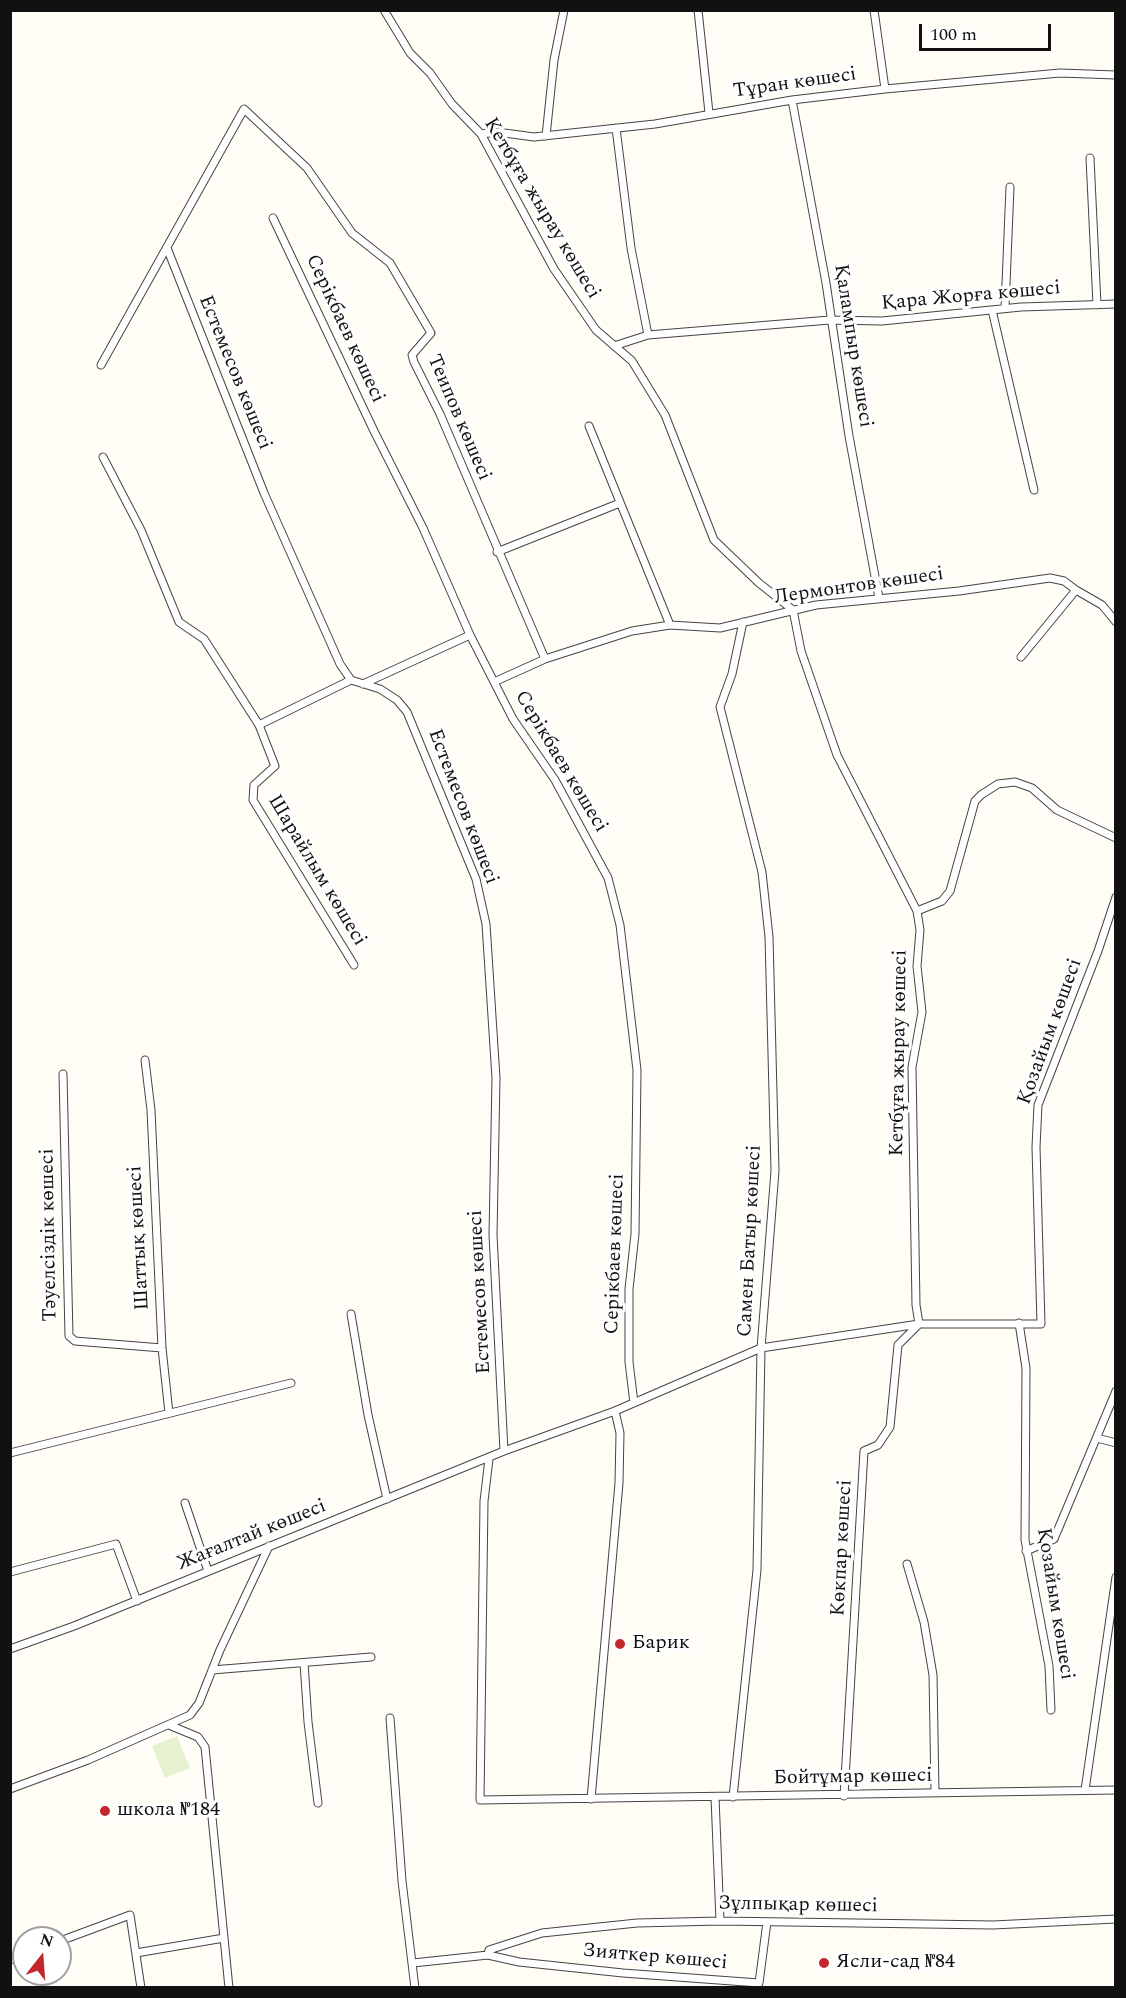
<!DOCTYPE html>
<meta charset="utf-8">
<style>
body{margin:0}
#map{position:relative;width:1126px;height:1998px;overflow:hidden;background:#fffdf5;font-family:Spectral,serif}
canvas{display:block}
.frame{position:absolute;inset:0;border:12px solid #111;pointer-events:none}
.north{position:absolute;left:12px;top:1926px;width:60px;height:60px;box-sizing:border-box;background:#fff;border:2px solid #a0a0a0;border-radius:50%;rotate:17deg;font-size:16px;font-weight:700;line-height:24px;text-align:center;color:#111}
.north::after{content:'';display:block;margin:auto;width:21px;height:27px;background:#c4262e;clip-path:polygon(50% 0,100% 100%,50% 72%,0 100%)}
.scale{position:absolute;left:919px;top:24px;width:132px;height:27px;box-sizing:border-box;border:3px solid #111;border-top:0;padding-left:8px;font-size:18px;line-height:21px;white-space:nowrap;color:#111;-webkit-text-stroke:4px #fff;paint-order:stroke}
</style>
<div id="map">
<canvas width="1126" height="1998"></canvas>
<div class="frame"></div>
<div class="north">N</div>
<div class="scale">100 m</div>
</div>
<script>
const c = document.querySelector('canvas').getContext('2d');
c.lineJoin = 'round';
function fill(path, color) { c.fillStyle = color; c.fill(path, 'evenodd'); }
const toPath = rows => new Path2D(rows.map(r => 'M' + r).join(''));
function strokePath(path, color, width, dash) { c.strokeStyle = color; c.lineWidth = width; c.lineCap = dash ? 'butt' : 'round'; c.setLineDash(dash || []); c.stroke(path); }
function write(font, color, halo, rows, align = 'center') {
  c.font = font + ' Spectral,serif'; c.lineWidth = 6; c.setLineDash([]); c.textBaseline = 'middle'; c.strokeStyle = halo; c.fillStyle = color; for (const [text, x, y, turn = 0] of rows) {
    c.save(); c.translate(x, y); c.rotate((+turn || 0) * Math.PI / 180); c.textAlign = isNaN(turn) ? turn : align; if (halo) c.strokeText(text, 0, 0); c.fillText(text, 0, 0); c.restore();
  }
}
fill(toPath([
 [177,1736,190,1768,165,1778,152,1746]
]), '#e6f2cf');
const street = toPath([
 [384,10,410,53,430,73,452,104,481,134,554,269,596,330,632,361,665,415,714,540,759,583,793,610,801,651,837,755,917,911,920,930,917,966,922,1012,912,1067,916,1305,919,1324],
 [698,10,709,113],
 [874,10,885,89],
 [792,100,826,283,849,436,879,598],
 [616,128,631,248,648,335],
 [481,134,497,132,534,137,655,124,792,100,885,89,1060,73,1116,75],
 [546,136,554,60,564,10],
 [1090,158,1097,305],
 [273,218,374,431,423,528,470,635,513,719,555,780,608,878,620,925,637,1070,635,1234,629,1289,629,1362,634,1403],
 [167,248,264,493,340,664,351,680,380,689,397,700,407,712,476,879,486,924,496,1078,493,1235,504,1451],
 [1005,308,1010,187],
 [992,310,1034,490],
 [614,346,648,335,830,320,882,321,1021,307,1116,304],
 [101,365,244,109,307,168,352,233,390,263,431,333,412,355,414,362,440,414,545,659],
 [589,426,670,625],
 [103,457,141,530,179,622,204,639,259,725,275,766,254,785,253,800,354,965],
 [497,552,620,503],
 [1076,590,1102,605,1116,622],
 [494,682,545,659,632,631,670,625,720,628,816,605,959,591,1050,578,1064,581,1076,590,1021,657],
 [363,684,470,635],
 [259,725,351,680],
 [917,911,942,901,950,891,975,801,981,795,998,784,1015,782,1032,788,1057,810,1116,838],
 [145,1060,151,1110,162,1348,169,1413],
 [63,1074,69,1336,75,1341,162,1348],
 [351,1314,368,1415,387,1499],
 [1019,1323,1026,1368,1025,1540,1049,1666,1051,1710],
 [1097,1438,1116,1443],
 [10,1453,291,1383],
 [489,1459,484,1501,480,1800,1116,1790],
 [185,1503,208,1571],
 [1026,1551,1054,1539,1116,1391],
 [907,1564,924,1622,933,1675,935,1793],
 [10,1572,116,1544,137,1601],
 [10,1649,74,1626,504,1451,615,1411,761,1348,919,1324,1041,1324,1036,1147,1038,1105,1098,951,1116,897],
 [304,1663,308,1722,318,1803],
 [212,1670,371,1657],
 [390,1718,402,1881,415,1988],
 [169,1725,198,1737,205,1747,229,1988],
 [10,1789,88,1760,190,1715,199,1703,220,1650,269,1546],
 [1085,1790,1116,1577],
 [844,1796,864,1451,878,1445,890,1427,898,1345,919,1324],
 [715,1797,720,1921],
 [733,1797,757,1570,761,1348,775,1171,769,937,762,872,720,707,732,674,743,622],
 [591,1799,619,1483,620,1433,615,1411],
 [60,1941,130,1915,141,1988],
 [136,1953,224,1938],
 [488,1955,489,1950,542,1933,637,1923,720,1921,993,1925,1116,1919],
 [10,1960,24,1955],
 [413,1963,488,1955,519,1962,623,1973,759,1983,767,1922]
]);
strokePath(street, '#444', 9);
strokePath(street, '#fff', 7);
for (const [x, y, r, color] of [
 [620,1644,6,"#c4262e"],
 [105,1811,6,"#c4262e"],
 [824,1963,6,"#c4262e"]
]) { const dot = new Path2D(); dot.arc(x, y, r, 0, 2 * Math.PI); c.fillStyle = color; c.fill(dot); strokePath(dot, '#fff', 2); }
write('20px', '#111', '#fff', [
 ["Тұран көшесі",795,84,-8],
 ["Кетбұға жырау көшесі",541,209,59],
 ["Қара Жорға көшесі",971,297,-5],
 ["Серікбаев көшесі",344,329,65],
 ["Қалампыр көшесі",852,346,81],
 ["Естемесов көшесі",234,373,68],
 ["Теипов көшесі",458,418,67],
 ["Лермонтов көшесі",859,587,-8],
 ["Серікбаев көшесі",560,762,59],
 ["Естемесов көшесі",462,807,69],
 ["Шарайлым көшесі",316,871,59],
 ["Қозайым көшесі",1051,1032,-70],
 ["Кетбұға жырау көшесі",900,1053,-89],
 ["Тәуелсіздік көшесі",50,1235,-91],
 ["Шаттық көшесі",140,1238,-93],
 ["Самен Батыр көшесі",751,1241,-87],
 ["Серікбаев көшесі",616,1254,-88],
 ["Естемесов көшесі",481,1292,-93],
 ["Жағалтай көшесі",252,1536,-22],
 ["Көкпар көшесі",843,1548,-87],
 ["Қозайым көшесі",1054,1604,81],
 ["Бойтұмар көшесі",853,1778,-1],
 ["Зұлпықар көшесі",798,1906,1],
 ["Зияткер көшесі",655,1958,5]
]);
write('20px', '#111', '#fff', [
 ["Барик",632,1644],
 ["школа №184",117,1811],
 ["Ясли-сад №84",836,1963]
], 'left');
</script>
